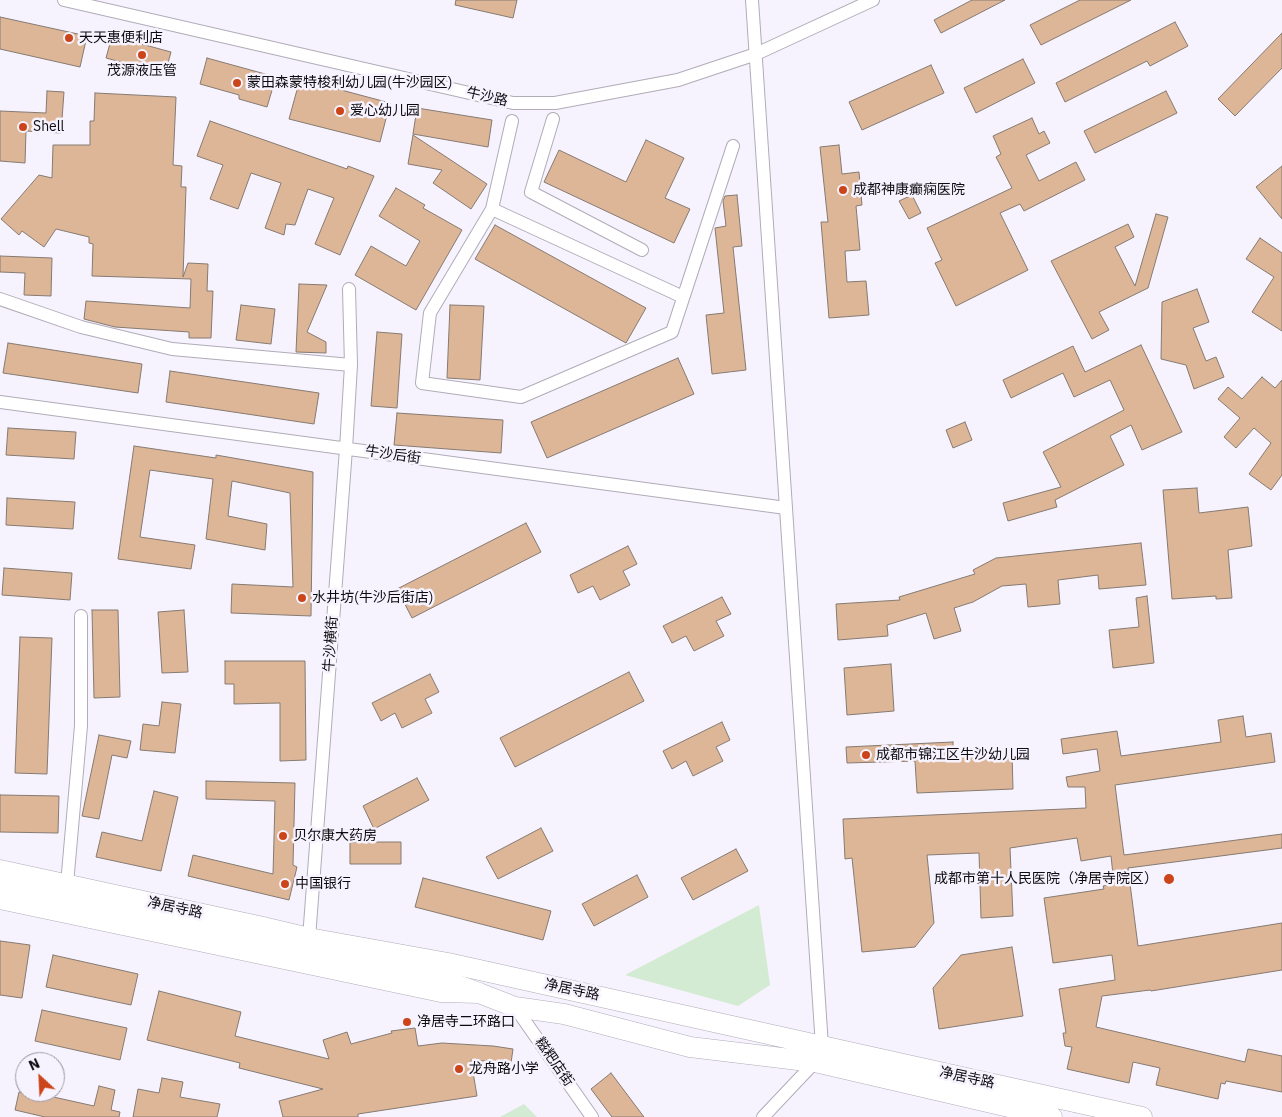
<!DOCTYPE html>
<meta charset="utf-8">
<style>
body{margin:0}
#map{position:relative;width:1282px;height:1117px;overflow:hidden;background:#f7f3fe;font-family:"IBM Plex Sans",sans-serif}
canvas{display:block}
.north{position:absolute;left:15px;top:1052px;width:50px;height:50px;box-sizing:border-box;background:#f7f3fe;border:1px solid #99969e;border-radius:50%;rotate:335deg;font-size:14px;font-weight:700;line-height:20px;text-align:center;color:#0d0b0f}
.north::after{content:'';display:block;margin:auto;width:18px;height:22px;background:#cc4419;clip-path:polygon(50% 0,100% 100%,50% 72%,0 100%)}
</style>
<div id="map">
<canvas width="1282" height="1117"></canvas>
<div class="north">N</div>
</div>
<script>
const c = document.querySelector('canvas').getContext('2d');
c.lineJoin = 'round';
function fill(path, color) { c.fillStyle = color; c.fill(path, 'evenodd'); }
const toPath = rows => new Path2D(rows.map(r => 'M' + r).join(''));
function strokePath(path, color, width, dash) { c.strokeStyle = color; c.lineWidth = width; c.lineCap = dash ? 'butt' : 'round'; c.setLineDash(dash || []); c.stroke(path); }
function write(font, color, halo, rows, align = 'center') {
  c.font = font + ' "IBM Plex Sans","Noto Sans SC",sans-serif'; c.lineWidth = 5; c.setLineDash([]); c.textBaseline = 'middle'; c.strokeStyle = halo; c.fillStyle = color; for (const [text, x, y, turn = 0] of rows) {
    c.save(); c.translate(x, y); c.rotate((+turn || 0) * Math.PI / 180); c.textAlign = isNaN(turn) ? turn : align; if (halo) c.strokeText(text, 0, 0); c.fillText(text, 0, 0); c.restore();
  }
}
fill(toPath([
 [759,905,770,985,738,1006,625,975],
 [524,1104,537,1117,500,1117]
]), '#d4ebd3');
const building = toPath([
 [456,0,517,0,513,18,455,5,456,0],
 [972,0,1005,0,941,33,934,20,972,0],
 [1080,0,1131,0,1041,45,1030,25,1080,0],
 [0,17,87,36,80,67,0,49,0,17],
 [1175,22,1188,46,1150,66,1147,61,1065,102,1056,83,1175,22],
 [1282,33,1282,68,1235,116,1218,99,1282,33],
 [112,36,171,52,165,74,106,58,112,36],
 [207,58,276,77,267,107,239,99,239,95,200,84,207,58],
 [1023,59,1035,83,976,113,964,88,1023,59],
 [931,65,944,93,862,130,849,102,931,65],
 [300,79,390,103,380,142,289,119,300,79],
 [47,91,64,92,61,133,26,131,25,163,0,161,0,111,46,113,47,91],
 [1166,91,1177,113,1095,153,1084,131,1166,91],
 [95,93,176,97,173,165,182,166,181,187,186,187,183,277,188,263,208,264,207,291,213,291,211,338,189,338,189,332,115,327,84,319,86,301,190,308,191,279,92,276,93,244,89,243,89,237,56,229,44,247,22,231,19,235,1,219,39,175,52,178,53,145,90,145,90,121,94,121,95,93],
 [417,108,492,120,488,147,413,134,417,108],
 [1032,118,1039,134,1044,131,1050,143,1026,155,1039,181,1076,162,1085,180,1024,211,1020,204,1000,213,1028,270,956,306,935,263,942,260,927,228,1012,188,996,157,1001,154,993,136,1032,118],
 [210,121,347,169,348,166,374,176,340,255,315,244,334,198,308,189,295,225,286,224,284,235,265,228,281,183,251,173,238,209,210,199,223,165,197,156,210,121],
 [413,135,487,184,471,209,433,183,442,170,408,164,413,135],
 [646,140,684,158,665,198,690,209,674,243,544,182,559,150,626,182,646,140],
 [839,145,842,174,859,172,862,205,856,206,860,250,845,251,847,282,866,281,869,315,829,318,821,222,828,222,820,147,839,145],
 [1282,166,1282,219,1256,187,1282,166],
 [396,188,425,205,423,208,462,230,416,310,355,275,371,246,406,266,420,241,379,216,396,188],
 [737,195,742,246,733,247,746,370,712,374,706,315,724,313,715,228,726,226,723,201,725,196,737,195],
 [912,195,921,213,909,219,899,201,912,195],
 [1156,214,1168,217,1148,288,1099,312,1109,330,1092,339,1051,261,1128,224,1134,237,1115,247,1135,286,1156,214],
 [495,225,646,308,626,343,475,259,495,225],
 [1260,238,1282,253,1282,331,1252,312,1274,277,1246,259,1260,238],
 [0,256,52,258,51,296,24,295,25,273,0,272,0,256],
 [299,284,327,285,307,332,326,342,326,353,296,352,299,284],
 [1197,289,1209,322,1193,328,1206,361,1216,357,1224,377,1194,389,1186,365,1161,359,1162,302,1197,289],
 [241,305,275,309,271,344,236,340,241,305],
 [450,305,484,306,480,380,447,378,450,305],
 [377,332,402,334,397,408,371,406,377,332],
 [8,343,142,364,138,393,3,373,8,343],
 [1141,345,1182,432,1142,450,1131,425,1110,436,1124,465,1055,500,1057,507,1008,521,1003,503,1061,487,1043,452,1124,410,1110,380,1074,397,1063,373,1011,398,1003,380,1073,346,1085,372,1141,345],
 [678,358,694,394,547,458,531,422,678,358],
 [170,371,319,393,314,424,166,402,170,371],
 [1262,377,1275,388,1282,380,1282,475,1271,490,1249,474,1271,443,1254,428,1236,448,1224,437,1240,418,1218,399,1228,387,1242,399,1262,377],
 [397,413,503,420,501,453,394,445,397,413],
 [965,422,972,440,953,448,946,430,965,422],
 [8,428,76,432,74,459,6,455,8,428],
 [134,446,216,458,216,455,313,472,311,616,231,613,232,584,293,587,290,493,232,481,228,516,267,524,265,550,206,539,213,479,150,470,140,537,195,545,191,569,118,559,134,446],
 [1197,488,1199,513,1248,507,1252,546,1228,550,1232,598,1216,599,1216,596,1172,599,1163,490,1197,488],
 [7,498,75,502,73,529,6,525,7,498],
 [526,523,541,552,412,618,397,589,526,523],
 [1141,543,1146,585,1099,589,1098,575,1058,580,1060,604,1028,607,1026,584,1002,586,973,602,954,608,961,631,934,639,926,613,887,625,888,636,838,640,836,604,900,600,899,597,975,574,973,570,996,558,1141,543],
 [628,546,637,564,623,571,630,585,600,600,593,586,578,593,570,575,628,546],
 [4,568,72,573,70,600,2,595,4,568],
 [1147,596,1154,663,1113,668,1109,630,1139,627,1136,598,1147,596],
 [722,597,731,614,716,621,724,636,694,651,686,636,672,643,663,626,722,597],
 [92,610,118,610,120,697,94,698,92,610],
 [184,610,188,672,162,673,158,612,184,610],
 [20,637,52,638,47,774,15,773,20,637],
 [225,661,305,661,306,760,280,761,280,703,234,704,234,684,225,684,225,661],
 [891,664,894,711,847,715,844,668,891,664],
 [629,672,644,701,515,767,500,738,629,672],
 [430,674,439,692,425,699,432,713,402,728,395,713,381,721,372,703,430,674],
 [162,702,181,704,175,753,140,750,143,724,159,726,162,702],
 [1243,716,1246,737,1271,733,1275,762,1115,785,1124,855,1282,834,1282,848,1128,868,1138,946,1282,923,1282,970,1151,991,1150,990,1102,996,1096,1027,1245,1062,1248,1049,1282,1056,1282,1092,1226,1081,1225,1084,1221,1083,1218,1099,1156,1085,1160,1068,1133,1062,1129,1083,1067,1069,1072,1047,1065,1046,1063,1033,1066,1033,1059,989,1115,980,1112,955,1053,963,1044,898,1104,889,1103,886,1114,884,1111,856,1081,861,1077,838,1010,848,1013,916,981,918,979,853,927,855,934,923,915,947,862,952,852,858,845,859,843,819,1086,808,1085,787,1068,787,1066,777,1100,771,1097,749,1063,754,1061,739,1117,731,1121,756,1221,742,1218,720,1243,716],
 [722,722,730,740,716,747,723,761,693,776,686,761,672,769,663,751,722,722],
 [99,735,131,741,127,758,112,755,99,819,82,816,99,735],
 [953,742,953,756,1012,753,1013,789,917,793,915,761,847,763,846,747,953,742],
 [417,778,429,800,374,829,363,806,417,778],
 [206,781,295,783,293,865,297,867,289,900,188,876,193,855,273,874,275,801,206,799,206,781],
 [154,791,178,797,161,871,96,857,102,832,142,841,154,791],
 [0,795,59,796,58,833,0,832,0,795],
 [541,828,553,851,498,879,486,857,541,828],
 [350,842,401,842,401,864,350,864,350,842],
 [736,849,748,871,693,900,681,878,736,849],
 [637,875,648,897,594,926,582,904,637,875],
 [423,878,551,911,543,940,415,907,423,878],
 [0,941,30,945,22,998,0,995,0,941],
 [1012,947,1023,1016,939,1029,933,988,961,955,1012,947],
 [53,955,138,974,131,1005,46,987,53,955],
 [159,991,241,1012,235,1036,329,1059,323,1040,347,1032,351,1044,392,1033,391,1031,415,1028,418,1046,442,1043,493,1046,513,1049,511,1063,471,1060,477,1096,358,1114,358,1117,283,1117,279,1101,323,1089,239,1068,240,1063,147,1040,159,991],
 [42,1010,127,1028,120,1060,35,1041,42,1010],
 [611,1073,644,1117,612,1117,591,1089,611,1073],
 [162,1078,183,1082,180,1097,220,1104,217,1117,133,1117,138,1089,159,1093,162,1078],
 [99,1086,115,1090,111,1110,120,1112,119,1117,45,1117,15,1110,19,1092,40,1092,40,1094,94,1106,99,1086]
]);
fill(building, '#ddb597');
strokePath(building, '#857a72', 1);
const minor = toPath([
 [64,0,513,103,555,103,678,80,756,54,873,0],
 [752,0,822,1046],
 [553,119,531,192,642,250],
 [512,121,492,209,430,313,422,383,521,397,672,332,733,146],
 [492,209,683,297],
 [0,299,81,327,172,349,351,365],
 [0,402,786,508],
 [67,884,81,726,81,616],
 [309,938,346,449,351,365,349,289],
 [515,1007,592,1117],
 [763,1117,815,1062]
]);
const primary = toPath([
 [0,870,263,927,309,938,448,963,1142,1117],
 [0,899,441,992,479,993,515,1007,564,1014,690,1047,815,1062,1052,1117]
]);
const trunk = toPath([
 [0,888,36,892,249,935,452,983,479,993]
]);
strokePath(minor, '#b0acb8', 14);
strokePath(primary, '#b0acb8', 21);
strokePath(trunk, '#b0acb8', 21);
strokePath(minor, '#fff', 12);
strokePath(primary, '#fff', 20);
strokePath(trunk, '#fff', 20);
for (const [x, y, r, color] of [
 [69,38,5,"#cc4419"],
 [142,55,5,"#cc4419"],
 [237,83,5,"#cc4419"],
 [340,111,5,"#cc4419"],
 [23,127,5,"#cc4419"],
 [843,190,5,"#cc4419"],
 [302,598,5,"#cc4419"],
 [866,755,5,"#cc4419"],
 [283,836,5,"#cc4419"],
 [1169,879,6,"#cc4419"],
 [285,884,5,"#cc4419"],
 [407,1022,5,"#cc4419"],
 [459,1069,5,"#cc4419"]
]) { const dot = new Path2D(); dot.arc(x, y, r, 0, 2 * Math.PI); c.fillStyle = color; c.fill(dot); strokePath(dot, '#f7f3fe', 2); }
write('14px', '#0d0b0f', '#f7f3fe', [
 ["天天惠便利店",79,38],
 ["茂源液压管",142,71,"center"],
 ["蒙田森蒙特梭利幼儿园(牛沙园区)",247,83],
 ["爱心幼儿园",350,111],
 ["Shell",33,127],
 ["成都神康癫痫医院",853,190],
 ["水井坊(牛沙后街店)",312,598],
 ["成都市锦江区牛沙幼儿园",876,755],
 ["贝尔康大药房",293,836],
 ["成都市第十人民医院（净居寺院区）",1158,879,"right"],
 ["中国银行",295,884],
 ["净居寺二环路口",417,1022],
 ["龙舟路小学",469,1069]
], 'left');
write('14px', '#0d0b0f', '#f7f3fe', [
 ["牛沙路",487,97,13],
 ["牛沙后街",393,455,8],
 ["牛沙横街",331,644,-86],
 ["净居寺路",175,908,12],
 ["净居寺路",572,990,12],
 ["糍粑店街",554,1062,55],
 ["净居寺路",967,1078,12]
]);
</script>
